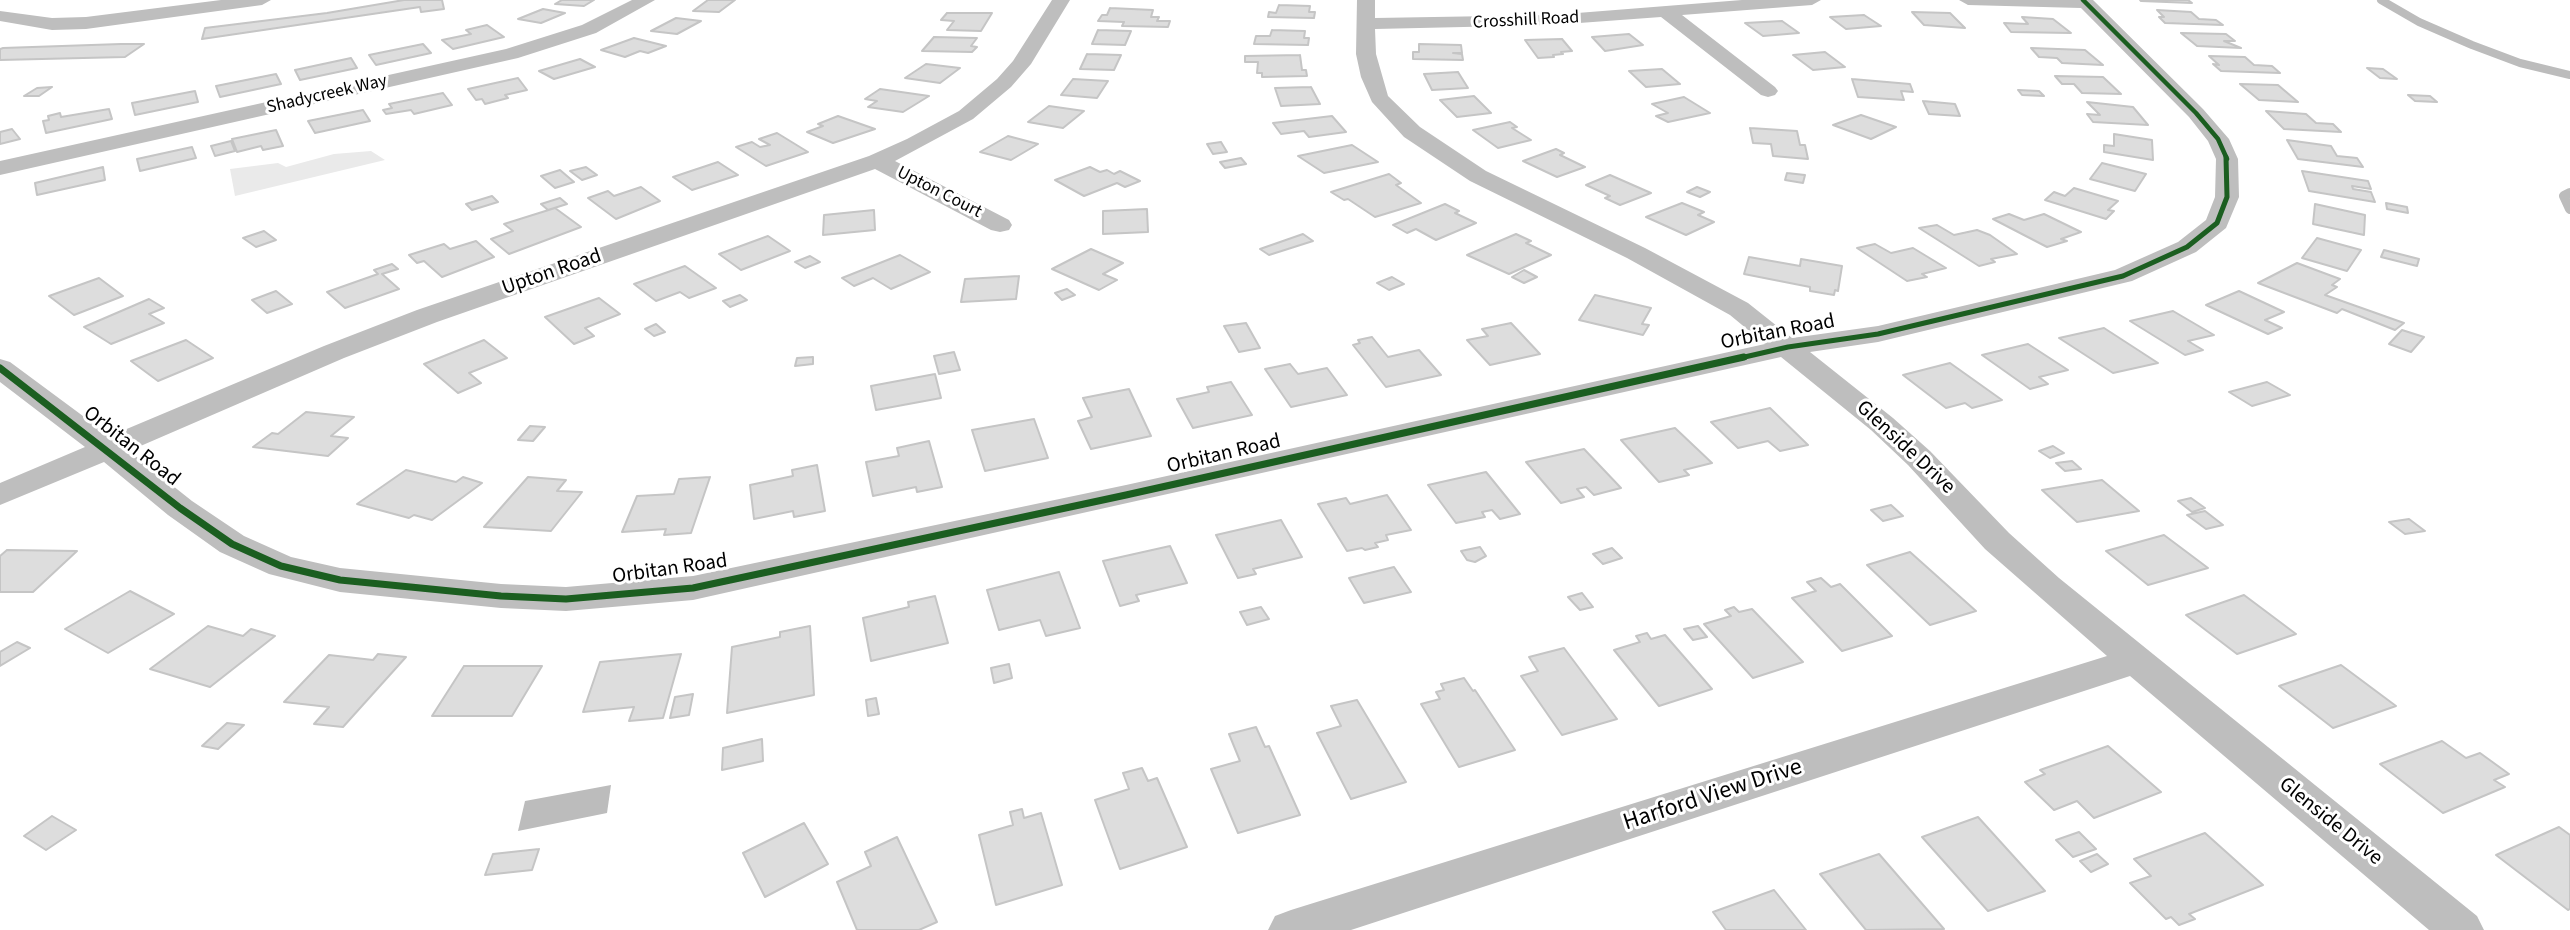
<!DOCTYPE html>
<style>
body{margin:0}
canvas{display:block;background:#fff}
</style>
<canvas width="2570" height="930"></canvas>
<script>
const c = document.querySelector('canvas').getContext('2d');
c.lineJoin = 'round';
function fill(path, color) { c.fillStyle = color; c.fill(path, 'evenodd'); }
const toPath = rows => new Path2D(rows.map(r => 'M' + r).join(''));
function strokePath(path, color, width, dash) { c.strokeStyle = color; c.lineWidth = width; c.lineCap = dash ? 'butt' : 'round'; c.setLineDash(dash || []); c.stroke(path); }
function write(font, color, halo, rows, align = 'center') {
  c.font = font + ' "Source Sans 3",sans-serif'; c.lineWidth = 6; c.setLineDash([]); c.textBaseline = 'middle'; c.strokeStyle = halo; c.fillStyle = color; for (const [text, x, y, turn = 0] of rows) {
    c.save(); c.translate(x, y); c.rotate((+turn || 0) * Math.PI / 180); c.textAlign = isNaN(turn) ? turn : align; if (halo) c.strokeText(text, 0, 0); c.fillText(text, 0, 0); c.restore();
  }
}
fill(toPath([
 [371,151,385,160,235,196,230,169,278,163,286,167,334,154]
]), '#eaeaea');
fill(toPath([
 [611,785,607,813,518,831,525,801]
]), '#bcbcbc');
strokePath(toPath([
 [2381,0,2419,22,2472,45,2520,63,2570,75]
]), '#bcbcbc', 8);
strokePath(toPath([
 [2570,193,2564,196,2570,209]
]), '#bcbcbc', 10);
const building = toPath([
 [442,0,444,9,421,12,420,7,202,39,205,28,327,13,404,0,442,0],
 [562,0,594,0,584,6,555,4,562,0],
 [708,0,735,0,719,12,693,11,708,0],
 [2140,0,2188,0,2192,3,2141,1,2140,0],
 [1279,5,1310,6,1309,12,1315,12,1314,18,1268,17,1269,12,1276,13,1279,5],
 [1110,8,1153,10,1151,17,1159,17,1157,21,1170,21,1168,27,1122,26,1124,22,1098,21,1102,15,1107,15,1110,8],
 [543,9,565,13,541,23,518,19,543,9],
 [2157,10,2191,12,2199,19,2216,20,2223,25,2165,23,2159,17,2164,17,2157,10],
 [1912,12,1950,13,1965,28,1924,25,1912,12],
 [947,13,992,13,981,31,947,30,954,21,941,20,947,13],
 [1864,15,1881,26,1846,29,1830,17,1864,15],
 [2022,17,2053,19,2071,33,2011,32,2004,23,2028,24,2022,17],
 [676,18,701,21,677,34,651,31,676,18],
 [1782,21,1799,33,1763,36,1745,23,1782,21],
 [487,25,504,37,453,49,442,40,471,34,466,30,487,25],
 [1098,30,1131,31,1125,45,1092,44,1098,30],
 [1272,30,1305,31,1304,38,1309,38,1308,45,1254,44,1256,36,1270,36,1272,30],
 [2181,33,2226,34,2235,41,2224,41,2241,48,2197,46,2181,33],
 [1629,34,1643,45,1605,51,1592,37,1629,34],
 [934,37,977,38,971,46,977,47,972,52,922,51,934,37],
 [634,38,666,46,648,53,640,51,625,57,601,50,634,38],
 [1562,39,1572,51,1561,52,1563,54,1553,55,1554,57,1538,58,1525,40,1562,39],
 [121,44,144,44,125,57,0,60,0,49,3,48,121,44],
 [423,44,431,53,376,65,369,55,423,44],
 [1419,44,1461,45,1462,53,1453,53,1462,54,1463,60,1413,59,1413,52,1419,52,1419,44],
 [2031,48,2085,50,2103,65,2062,63,2057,58,2039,57,2031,48],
 [1825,52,1845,67,1813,70,1793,55,1825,52],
 [1087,54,1121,55,1114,70,1080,69,1087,54],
 [1300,55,1302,70,1306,70,1307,76,1262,77,1262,73,1257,73,1258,62,1245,62,1245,56,1300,55],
 [2209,56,2245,57,2254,65,2272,66,2280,73,2221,71,2213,64,2219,65,2209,56],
 [351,58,357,68,300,80,295,70,351,58],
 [580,59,595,67,554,79,539,71,580,59],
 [926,64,960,68,940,83,905,78,926,64],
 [2367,68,2383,69,2397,79,2380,78,2367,68],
 [1662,69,1680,84,1646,87,1629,71,1662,69],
 [1458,72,1468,88,1432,90,1424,74,1458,72],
 [276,74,281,84,220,97,216,86,276,74],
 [2055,76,2103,77,2121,94,2082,93,2074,84,2062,84,2055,76],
 [518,78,527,90,505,95,508,98,485,104,482,99,476,100,468,89,518,78],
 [1073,79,1108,81,1097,98,1061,95,1073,79],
 [1852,79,1910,84,1913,92,1901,91,1904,100,1858,97,1852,79],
 [2240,84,2278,85,2298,102,2259,100,2240,84],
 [52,87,39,96,24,96,37,88,52,87],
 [1311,87,1320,104,1281,106,1275,88,1311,87],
 [880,89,929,96,903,112,868,107,877,101,865,99,880,89],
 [2018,90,2039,91,2044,96,2022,95,2018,90],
 [195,91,198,102,135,115,132,103,195,91],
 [443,93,452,105,414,114,411,110,386,114,383,110,392,108,389,104,443,93],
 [2408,95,2430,96,2437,102,2415,101,2408,95],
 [1474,96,1491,113,1457,117,1440,100,1474,96],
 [1684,97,1710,113,1668,122,1656,116,1668,113,1652,104,1684,97],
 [1923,101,1955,104,1960,116,1929,114,1923,101],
 [2087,102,2133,107,2148,125,2093,122,2087,114,2100,115,2087,102],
 [1049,106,1084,111,1063,128,1028,122,1049,106],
 [109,109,112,119,46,133,43,121,49,120,48,116,60,113,61,117,109,109],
 [363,110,370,121,315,133,308,121,363,110],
 [2266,111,2306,114,2316,123,2333,124,2341,132,2284,129,2266,111],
 [1861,115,1896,127,1871,139,1833,125,1861,115],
 [838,116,875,129,833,143,807,132,823,126,818,124,838,116],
 [1332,116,1346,132,1309,137,1304,131,1281,134,1273,123,1332,116],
 [1510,122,1517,127,1512,128,1531,140,1498,148,1473,130,1510,122],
 [1750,128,1797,131,1800,145,1805,145,1808,159,1773,156,1771,144,1753,143,1750,128],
 [12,129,20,139,0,144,0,132,12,129],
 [276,130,283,146,263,150,261,146,237,152,232,139,276,130],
 [777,133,808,152,766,166,736,147,752,142,760,147,770,145,759,139,777,133],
 [2114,134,2152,140,2153,160,2104,152,2104,145,2114,146,2114,134],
 [1008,136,1038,144,1011,160,980,152,1008,136],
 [2287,140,2331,146,2337,156,2357,158,2363,167,2298,159,2287,140],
 [231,141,235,151,215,156,211,146,231,141],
 [1221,142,1227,152,1213,154,1207,144,1221,142],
 [1352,145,1378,162,1324,173,1298,156,1352,145],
 [192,147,196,158,140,171,137,159,192,147],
 [1556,149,1564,153,1560,155,1585,167,1557,177,1523,161,1556,149],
 [1241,158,1246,164,1225,168,1220,162,1241,158],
 [718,162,738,175,692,190,673,177,718,162],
 [2102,163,2146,174,2135,191,2090,179,2102,163],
 [103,167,105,180,37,195,35,183,103,167],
 [586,167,597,175,582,180,570,171,586,167],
 [1090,167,1100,172,1107,170,1114,174,1120,171,1140,181,1125,187,1117,183,1084,196,1055,180,1090,167],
 [560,170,574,182,555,188,541,176,560,170],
 [2302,171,2368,181,2371,189,2352,186,2353,189,2371,192,2375,202,2309,191,2302,171],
 [1787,173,1805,175,1803,183,1785,180,1787,173],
 [1389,174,1401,183,1396,185,1421,203,1375,217,1348,199,1344,200,1331,192,1389,174],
 [1610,175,1651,193,1620,205,1605,198,1610,196,1586,185,1610,175],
 [641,187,660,201,616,219,588,198,608,191,614,196,641,187],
 [1697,187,1710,192,1700,197,1687,192,1697,187],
 [2074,188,2118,201,2108,210,2114,211,2106,219,2045,200,2054,192,2065,196,2074,188],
 [492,196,498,202,472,210,466,204,492,196],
 [560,198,567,204,548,210,541,204,560,198],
 [1682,203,1704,212,1698,215,1714,222,1686,235,1646,217,1682,203],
 [2386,203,2407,207,2408,213,2387,209,2386,203],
 [1445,204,1459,211,1455,213,1476,223,1436,240,1416,229,1407,233,1393,225,1445,204],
 [2315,204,2365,215,2364,235,2313,224,2315,204],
 [555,208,581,227,509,254,491,239,513,231,504,224,555,208],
 [1147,209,1148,232,1103,234,1103,211,1147,209],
 [874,210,875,230,823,235,824,215,874,210],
 [2009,214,2024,220,2044,214,2081,232,2061,239,2067,241,2047,247,1993,219,2009,214],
 [1937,225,1954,235,1977,230,1990,235,2017,254,1991,259,1995,262,1979,266,1919,228,1937,225],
 [264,231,276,240,256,247,243,238,264,231],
 [1303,234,1313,241,1269,255,1260,249,1303,234],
 [1516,234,1531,241,1526,243,1551,255,1509,274,1467,255,1516,234],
 [768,236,790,251,741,270,719,254,768,236],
 [2317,238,2361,250,2347,271,2302,258,2317,238],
 [476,241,494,257,442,277,424,261,417,263,409,255,444,244,450,249,476,241],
 [1875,244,1891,253,1913,248,1946,268,1922,274,1927,277,1907,281,1857,248,1875,244],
 [1091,249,1123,263,1103,274,1117,280,1099,290,1052,269,1091,249],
 [2384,250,2419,259,2417,266,2381,257,2384,250],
 [900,255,930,272,891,289,873,278,854,286,842,278,900,255],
 [810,256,820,262,805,268,795,262,810,256],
 [1749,257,1800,266,1801,259,1842,266,1838,291,1835,290,1834,295,1810,291,1810,287,1744,274,1749,257],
 [2297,263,2340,279,2332,285,2337,287,2325,295,2404,323,2395,330,2342,309,2337,313,2258,283,2297,263],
 [392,264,398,269,382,274,399,289,345,308,327,292,378,274,374,270,392,264],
 [685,266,716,288,689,298,680,292,656,301,634,284,685,266],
 [1524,270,1537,277,1524,283,1512,277,1524,270],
 [1019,276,1016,299,961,302,965,279,1019,276],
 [1392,277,1404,284,1389,290,1377,283,1392,277],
 [99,278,123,296,74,315,49,296,99,278],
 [1067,289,1075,295,1062,300,1055,293,1067,289],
 [276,291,292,304,267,313,252,300,276,291],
 [2239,291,2284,312,2265,320,2282,328,2268,334,2206,305,2239,291],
 [740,295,747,300,730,307,723,301,740,295],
 [1595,295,1651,308,1642,324,1649,325,1643,335,1579,320,1595,295],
 [599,298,620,314,585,328,594,336,574,344,545,317,599,298],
 [149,299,164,308,149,314,164,323,111,344,84,327,149,299],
 [2173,311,2214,335,2188,341,2203,350,2185,355,2130,321,2173,311],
 [1246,323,1260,348,1239,352,1224,326,1246,323],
 [1511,323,1540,354,1490,365,1467,340,1488,336,1482,329,1511,323],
 [656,324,665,332,654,336,645,329,656,324],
 [2104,328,2158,363,2113,373,2059,338,2104,328],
 [2402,330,2424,337,2411,352,2389,344,2402,330],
 [1372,337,1388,357,1419,350,1441,375,1386,387,1353,345,1360,343,1358,340,1372,337],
 [186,340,213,358,158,381,131,361,186,340],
 [484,340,507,358,469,373,481,383,458,393,424,364,484,340],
 [2028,344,2068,370,2039,377,2048,384,2030,389,1982,355,2028,344],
 [954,352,960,370,939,374,934,356,954,352],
 [813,357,813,364,795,366,797,358,813,357],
 [1950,363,2002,400,1972,408,1965,403,1946,408,1903,375,1950,363],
 [1290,364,1298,374,1327,368,1347,395,1291,407,1265,369,1290,364],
 [935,374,941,398,876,410,871,386,935,374],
 [1231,382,1252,415,1193,428,1177,399,1209,392,1207,387,1231,382],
 [2267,382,2290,395,2252,406,2229,392,2267,382],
 [1129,389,1151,436,1091,449,1078,421,1092,417,1083,398,1129,389],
 [1770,408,1808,445,1780,451,1768,441,1738,448,1711,422,1770,408],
 [306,412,354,417,331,436,348,438,328,456,253,447,272,433,278,434,306,412],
 [1034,419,1048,458,985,471,972,430,1034,419],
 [530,426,545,427,533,441,518,440,530,426],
 [1675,428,1712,463,1684,470,1689,475,1659,482,1621,440,1675,428],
 [929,441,942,487,917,492,916,487,873,496,866,462,899,456,897,448,929,441],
 [2053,446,2064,453,2050,458,2039,451,2053,446],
 [1584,449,1621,488,1594,495,1586,487,1577,489,1584,497,1561,503,1526,462,1584,449],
 [2072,461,2081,469,2065,471,2056,463,2072,461],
 [817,465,825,511,794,517,793,511,754,519,750,485,793,476,792,470,817,465],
 [406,470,456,482,463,477,482,483,432,520,414,515,409,518,357,504,406,470],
 [1486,472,1520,514,1500,519,1492,510,1482,512,1485,517,1456,523,1428,485,1486,472],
 [528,477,566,480,557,491,582,492,551,531,484,527,528,477],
 [710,477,691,533,664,535,666,529,622,532,637,496,674,494,679,479,710,477],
 [2102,480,2139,511,2077,522,2042,490,2102,480],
 [1387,495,1411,530,1386,535,1388,540,1375,543,1378,547,1365,550,1362,548,1347,551,1318,504,1346,498,1350,504,1387,495],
 [2191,498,2205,508,2192,512,2178,501,2191,498],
 [1891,505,1903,516,1883,521,1871,510,1891,505],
 [2205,511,2223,525,2206,529,2187,515,2205,511],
 [2409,519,2425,531,2405,534,2389,522,2409,519],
 [1281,520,1302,557,1253,569,1256,574,1238,578,1216,535,1281,520],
 [2164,535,2208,568,2148,585,2106,551,2164,535],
 [1170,546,1187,583,1136,595,1139,601,1120,606,1103,561,1170,546],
 [1480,547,1486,556,1475,562,1467,560,1461,551,1480,547],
 [1612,548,1622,558,1603,564,1593,554,1612,548],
 [7,550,77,551,33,592,0,592,0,556,7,550],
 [1910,552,1976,611,1930,625,1867,565,1910,552],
 [1394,567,1411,592,1364,603,1349,578,1394,567],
 [1059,572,1080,628,1046,636,1040,620,999,630,987,590,1059,572],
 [1821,578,1831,587,1840,584,1892,636,1842,651,1792,598,1816,591,1807,582,1821,578],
 [130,591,174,614,108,653,65,629,130,591],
 [1582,593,1593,607,1580,610,1568,597,1582,593],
 [2244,595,2296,634,2237,654,2186,615,2244,595],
 [935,596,948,643,871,661,863,618,909,607,908,602,935,596],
 [1261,607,1269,619,1247,625,1240,612,1261,607],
 [1734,607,1739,612,1752,609,1803,662,1753,678,1704,624,1731,616,1725,610,1734,607],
 [208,626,243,636,251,629,275,636,210,687,150,669,208,626],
 [810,626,814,695,727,713,732,647,780,637,780,632,810,626],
 [1698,626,1707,637,1693,640,1684,629,1698,626],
 [1647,633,1651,639,1665,635,1712,689,1659,706,1614,650,1640,642,1636,636,1647,633],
 [17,642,30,648,0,666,0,652,17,642],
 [1564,648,1617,719,1562,735,1521,676,1538,671,1529,657,1564,648],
 [378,654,406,657,343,727,314,724,329,707,284,702,329,655,373,660,378,654],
 [681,654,663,718,629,721,634,707,583,712,600,662,681,654],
 [1009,664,1012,678,994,683,991,668,1009,664],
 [2341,665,2396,706,2333,728,2279,686,2341,665],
 [464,666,542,666,512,716,432,716,464,666],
 [1464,678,1473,691,1475,690,1515,750,1459,767,1421,704,1440,699,1436,692,1444,690,1441,684,1464,678],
 [693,694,689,715,670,718,675,697,693,694],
 [876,698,879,714,868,716,866,700,876,698],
 [1357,700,1406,782,1351,799,1317,733,1341,726,1331,706,1357,700],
 [227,723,244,725,218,749,202,746,227,723],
 [1256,727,1265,747,1269,746,1300,815,1238,833,1211,769,1240,761,1229,734,1256,727],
 [762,739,763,761,722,770,723,748,762,739],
 [2442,741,2466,758,2480,753,2509,774,2494,780,2505,787,2443,813,2380,764,2442,741],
 [2108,746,2161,792,2094,818,2077,801,2054,810,2025,782,2045,774,2040,770,2108,746],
 [1142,768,1148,781,1157,778,1187,847,1120,869,1095,800,1129,789,1123,773,1142,768],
 [1022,809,1024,818,1041,813,1062,885,996,905,979,835,1013,825,1010,812,1022,809],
 [52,816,76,830,46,850,24,836,52,816],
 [1978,817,2045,891,1988,911,1922,837,1978,817],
 [804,823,828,864,765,897,743,853,804,823],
 [2559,827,2570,835,2570,909,2568,910,2496,855,2559,827],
 [2079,832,2096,849,2073,857,2056,840,2079,832],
 [2205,833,2263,885,2189,914,2195,919,2179,925,2171,917,2166,919,2130,883,2151,876,2134,859,2205,833],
 [897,837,937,922,919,930,857,930,837,882,871,866,865,852,897,837],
 [539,849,532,870,485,875,493,854,539,849],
 [1879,854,1944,929,1866,930,1820,874,1879,854],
 [2097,854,2108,864,2091,872,2080,861,2097,854],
 [1774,890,1806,930,1726,930,1713,912,1774,890]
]);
fill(building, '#ddd');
strokePath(building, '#c5c5c5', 2);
fill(toPath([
 [221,0,271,0,262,5,86,29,52,30,0,21,0,11,52,18,86,17,221,0],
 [632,0,655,0,596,33,518,58,0,175,0,161,506,49,582,25,632,0],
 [1052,0,1070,0,1031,64,1011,87,973,119,895,161,1009,220,1012,225,1009,230,1000,232,991,230,875,169,437,322,344,358,129,451,192,501,244,536,291,557,340,568,501,584,566,587,693,576,1126,485,1765,344,1730,315,1627,258,1470,181,1404,137,1372,102,1361,77,1356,54,1357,0,1375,0,1375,18,1552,15,1742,0,1821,0,1812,5,1682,15,1775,87,1778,91,1775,95,1768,97,1761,95,1661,17,1552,25,1375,29,1376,54,1388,96,1420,127,1486,171,1645,248,1748,303,1792,338,1878,326,2115,270,2178,242,2206,220,2215,197,2216,159,2208,141,2189,117,2081,8,1968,5,1959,0,2093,0,2203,109,2229,139,2238,159,2239,197,2226,228,2196,252,2132,281,1878,342,1810,352,1893,418,1930,451,2009,533,2059,578,2477,916,2484,930,2429,930,2130,676,1351,930,1268,930,1275,916,1291,910,2107,656,1985,549,1908,465,1871,430,1781,357,693,600,566,611,501,608,340,592,269,574,220,552,168,515,104,462,0,505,0,483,85,447,0,382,0,359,10,362,110,436,324,346,417,310,869,156,907,139,959,111,997,79,1013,61,1052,0]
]), '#bebebe');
strokePath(toPath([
 [2083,0,2196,113,2218,139,2227,159]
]), '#1b5e20', 4.5);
strokePath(toPath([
 [1736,359,1788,347,1878,334,2123,276,2187,247,2217,223,2227,197,2226,157]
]), '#1b5e20', 5);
strokePath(toPath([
 [0,368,180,508,232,544,281,566,340,580,501,596,566,599,693,588,1126,495,1744,357]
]), '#1b5e20', 7);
write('18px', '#000', '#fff', [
 ["Crosshill Road",1526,21,-3],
 ["Shadycreek Way",327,95,-13],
 ["Upton Court",939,193,27]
]);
write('21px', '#000', '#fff', [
 ["Upton Road",552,273,-19],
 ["Orbitan Road",1778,333,-11],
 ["Orbitan Road",131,447,38],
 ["Glenside Drive",1905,448,43],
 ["Orbitan Road",1224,455,-13],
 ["Orbitan Road",670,570,-8],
 ["Glenside Drive",2330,822,39]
]);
write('24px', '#000', '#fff', [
 ["Harford View Drive",1713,796,-18]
]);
</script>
